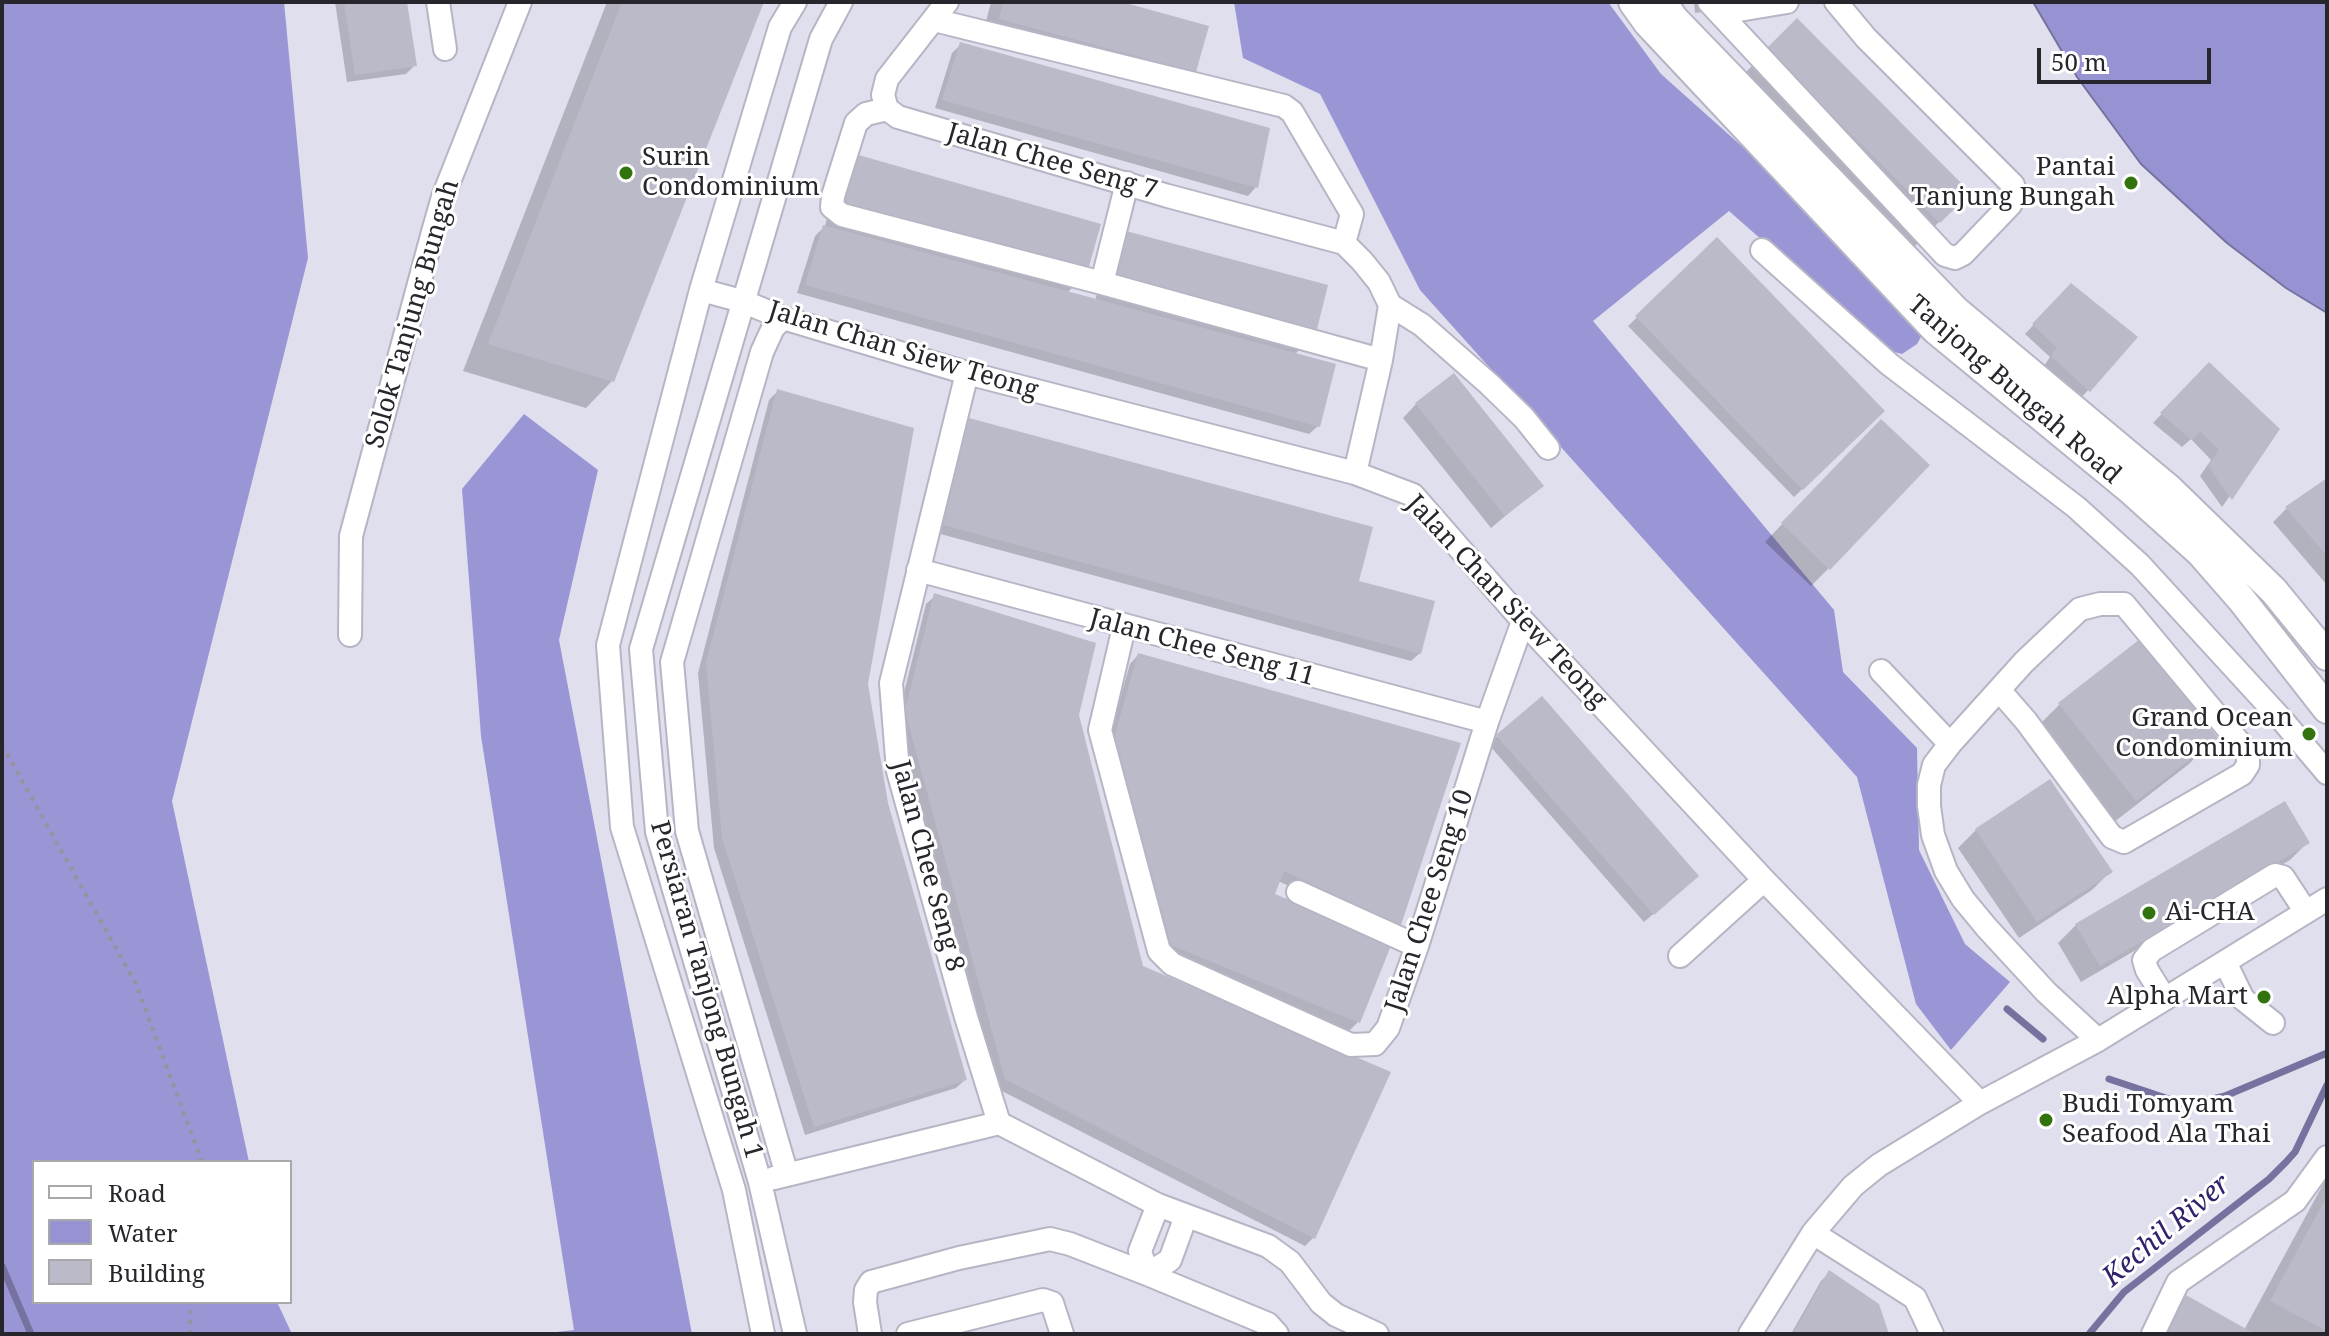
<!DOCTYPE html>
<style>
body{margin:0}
#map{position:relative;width:2329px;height:1336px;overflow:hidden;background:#dfdfee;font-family:"Noto Serif",serif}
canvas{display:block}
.frame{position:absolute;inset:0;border:4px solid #27262c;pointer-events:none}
.legend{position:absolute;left:32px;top:1160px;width:260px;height:144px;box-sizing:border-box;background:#fff;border:2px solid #a9a8ab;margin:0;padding:10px 14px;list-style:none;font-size:24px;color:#27262c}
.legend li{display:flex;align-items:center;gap:16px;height:40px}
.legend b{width:40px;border:2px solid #a9a8ab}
.scale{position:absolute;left:2037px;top:48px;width:174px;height:36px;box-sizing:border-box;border:4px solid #27262c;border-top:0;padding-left:10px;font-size:24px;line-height:28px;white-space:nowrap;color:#27262c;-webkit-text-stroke:6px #fff;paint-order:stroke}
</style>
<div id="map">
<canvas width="2329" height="1336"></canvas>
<div class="frame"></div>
<ul class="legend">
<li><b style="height:10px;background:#fff"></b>Road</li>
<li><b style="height:22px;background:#9792d1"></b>Water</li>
<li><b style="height:22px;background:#bbbac9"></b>Building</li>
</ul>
<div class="scale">50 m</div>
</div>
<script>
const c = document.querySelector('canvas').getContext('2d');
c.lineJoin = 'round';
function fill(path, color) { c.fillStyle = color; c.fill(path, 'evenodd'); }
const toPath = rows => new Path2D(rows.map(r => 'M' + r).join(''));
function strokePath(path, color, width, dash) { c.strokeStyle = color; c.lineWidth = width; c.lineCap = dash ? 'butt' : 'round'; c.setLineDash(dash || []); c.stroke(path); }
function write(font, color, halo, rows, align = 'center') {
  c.font = font + ' "Noto Serif",serif'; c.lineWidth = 6; c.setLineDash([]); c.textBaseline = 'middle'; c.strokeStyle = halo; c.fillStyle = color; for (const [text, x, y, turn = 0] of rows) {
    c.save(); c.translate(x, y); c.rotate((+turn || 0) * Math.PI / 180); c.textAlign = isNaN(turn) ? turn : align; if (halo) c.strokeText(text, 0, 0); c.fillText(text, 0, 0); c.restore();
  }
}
fill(toPath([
 [2,2,284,2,308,258,172,801,249,1162,34,1162,34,1302,277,1302,292,1334,2,1334],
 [1234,2,1608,2,1661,74,1822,218,1922,335,1917,344,1902,354,1887,350,1729,211,1593,321,1834,610,1843,672,1917,748,1919,850,1965,944,2010,982,1951,1050,1916,1004,1857,777,1420,290,1320,94,1243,58],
 [524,414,598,470,559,640,692,1334,539,1334,574,1330,481,736,462,489]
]), '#9a95d4');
const water = toPath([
 [2033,2,2327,2,2327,313,2286,288,2227,243,2141,164,2077,77,2033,2]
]);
fill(water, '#9792d1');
strokePath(water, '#7572a0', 2);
fill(toPath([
 [335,2,405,2,415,65,406,74,347,82],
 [607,2,762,2,612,381,586,408,463,371],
 [991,2,1114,2,1195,71,1177,89,982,37],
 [1694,2,1769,2,1695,13],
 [1797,21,1968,193,1913,248,1741,77],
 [961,44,1256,187,1248,196,935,108,952,53],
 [837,175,1084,276,1067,293,1095,301,1108,251,1313,336,1294,355,1318,426,1309,434,797,293,815,236,825,226],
 [1717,240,1883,411,1794,497,1628,326],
 [2071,285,2135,338,2080,399,2044,366,2050,357,2025,334],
 [2209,365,2277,429,2222,507,2200,476,2211,460,2191,439,2182,447,2153,423],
 [778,391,866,684,886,804,965,1080,956,1088,805,1135,714,848,698,673,769,400],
 [1416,404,1541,486,1491,528,1403,418],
 [970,420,1356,582,1420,653,1411,661,933,532,961,429],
 [1863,440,1829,568,1811,586,1765,542],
 [2327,480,2327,585,2273,522,2286,509],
 [935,596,1077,715,1141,968,1313,1238,1305,1246,996,1088,897,721,926,604],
 [2139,642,2215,737,2189,764,2109,826,2033,731,2059,705],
 [1138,655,1399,924,1390,932,1278,881,1272,895,1358,1022,1349,1031,1163,954,1106,748,1130,664],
 [1497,736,1688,884,1644,922,1489,745],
 [1976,830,2110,872,2092,890,2019,938,1958,848],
 [2308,842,2290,860,2081,982,2058,943,2076,925],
 [2327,1177,2327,1334,2154,1334,2160,1324,2187,1297,2244,1330],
 [1829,1273,1886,1334,1791,1334,1821,1281]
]), '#0003');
strokePath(toPath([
 [2007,1009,2043,1039],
 [2109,1079,2187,1105,2225,1096,2327,1053],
 [2,1266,31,1334],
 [2089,1334,2124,1292,2269,1179,2286,1162,2295,1152,2327,1085]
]), '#7572a0', 7);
fill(toPath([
 [344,2,407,2,417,66,355,75],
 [622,2,764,2,614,382,488,344],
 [1003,2,1122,2,1209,26,1196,72,999,19],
 [1797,18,1971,193,1940,223,1766,49],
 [960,42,1270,128,1258,188,942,100],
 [855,154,1101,224,1086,277,840,207],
 [823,225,1336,364,1320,427,805,285],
 [1126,231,1328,285,1315,337,1112,282],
 [1717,237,1885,411,1803,490,1635,316],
 [2071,283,2138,337,2090,392,2051,356,2057,348,2032,324],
 [2209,362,2280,429,2232,500,2208,466,2219,450,2200,431,2192,440,2160,413],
 [1454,373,1544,486,1505,516,1415,403],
 [777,389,914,428,868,684,888,803,967,1080,814,1127,722,838,706,663],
 [969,418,1373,527,1359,581,1435,601,1421,654,940,524],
 [1881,419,1930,465,1830,570,1781,523],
 [2327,478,2327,556,2285,507],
 [934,593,1096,643,1079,715,1143,966,1391,1072,1315,1239,1005,1079,905,711],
 [2140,639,2218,738,2136,801,2058,703],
 [1138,653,1461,743,1401,925,1284,871,1275,894,1392,943,1360,1023,1171,945,1114,738],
 [1542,696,1699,876,1654,915,1496,735],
 [2050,779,2113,872,2037,922,1975,829],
 [2285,801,2310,843,2100,966,2075,924],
 [2327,1196,2327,1331,2270,1301],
 [1829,1270,1879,1304,1889,1334,1793,1334],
 [2186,1295,2255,1334,2164,1334]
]), '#bbbac9');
const minor = toPath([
 [438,2,445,49],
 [947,2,887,79,883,95,887,109,898,117,1168,196,1344,243,1362,261,1379,282,1390,305,1381,360,1355,473],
 [1709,2,1945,255,1955,258,1963,254,2010,205,2015,196,2013,185,1866,38,1836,2],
 [1721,13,1787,2],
 [934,20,1284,106,1292,112,1352,214,1344,243],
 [887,109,866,114,856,123,833,196,832,207,842,215,1102,283,1381,360],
 [1762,250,1889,364,2076,507,2140,565,2283,721,2327,773],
 [1102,283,1127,183],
 [701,290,742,301,783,318,967,373,1355,473,1413,495,1523,621,1764,880,1980,1103],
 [1390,305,1422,325,1489,384,1524,418,1548,448],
 [783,318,773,328,762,352,672,662,687,831,787,1175],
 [967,373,891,683,898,771,966,1017,999,1123],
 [918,570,1487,722],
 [1124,627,1100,730,1159,951,1172,964,1351,1045,1375,1044,1388,1028,1417,946,1487,722,1523,621],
 [350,635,351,536,433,232,443,197,520,2],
 [1881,671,1950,744],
 [1999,690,2026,721,2112,837,2124,842,2242,774,2248,765,2248,753,2124,604,2100,604,2080,609,2024,662,1950,744,1934,765,1929,785,1929,806,1933,835,1946,871,1963,899,1987,928,2046,992,2098,1040],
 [1298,892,1417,946],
 [1680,956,1764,880],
 [2225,962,2243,999,2273,1023],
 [2165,999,2147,970,2144,960,2152,950,2275,875,2283,877,2306,912],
 [774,1178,999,1123,1158,1205,1268,1246,1290,1262,1321,1303,1336,1315,1377,1334],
 [1813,1233,1915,1298,1932,1334],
 [1147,1274,1170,1260,1186,1216],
 [1147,1274,1140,1251,1158,1205],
 [763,1334,734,1190,622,827,608,645,701,290,780,27,795,2],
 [795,1334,760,1182,657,832,641,649,821,39,841,2],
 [870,1334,865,1302,866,1290,871,1282,959,1258,1050,1239,1070,1244,1147,1274,1268,1324,1277,1334],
 [908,1334,1043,1300,1052,1303,1062,1334],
 [1750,1334,1813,1233,1853,1186,1879,1165,1980,1103,2098,1040,2327,899],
 [2153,1334,2178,1282,2295,1201,2327,1157]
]);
const major = toPath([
 [1633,2,1648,23,1936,330,2132,491,2200,552,2241,599,2327,709],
 [1662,2,1674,19,1956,311,2169,489,2274,591,2327,656]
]);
strokePath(minor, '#b6b5c4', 26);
strokePath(major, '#b6b5c4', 32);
strokePath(toPath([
 [2,745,136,984,202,1162],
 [190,1334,191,1302]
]), '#94949f', 4, [4, 6]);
strokePath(minor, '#fff', 22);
strokePath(major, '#fff', 28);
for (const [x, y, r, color] of [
 [626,173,8,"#32730e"],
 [2131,183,8,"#32730e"],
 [2309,734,8,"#32730e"],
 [2149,913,8,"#32730e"],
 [2264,997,8,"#32730e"],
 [2046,1120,8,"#32730e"]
]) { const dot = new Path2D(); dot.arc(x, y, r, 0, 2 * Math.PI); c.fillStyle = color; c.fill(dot); strokePath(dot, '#fff', 3); }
write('26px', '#27262c', '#fff', [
 ["Surin",642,158],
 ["Condominium",642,188],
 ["Pantai",2115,168,"right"],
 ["Tanjung Bungah",2115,198,"right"],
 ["Grand Ocean",2293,719,"right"],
 ["Condominium",2293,749,"right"],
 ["Ai-CHA",2165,913],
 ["Alpha Mart",2248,997,"right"],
 ["Budi Tomyam",2062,1105],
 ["Seafood Ala Thai",2062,1135]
], 'left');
write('26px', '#27262c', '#fff', [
 ["Jalan Chee Seng 7",1052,162,16],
 ["Solok Tanjung Bungah",413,314,-74],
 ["Jalan Chan Siew Teong",903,351,17],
 ["Tanjong Bungah Road",2014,390,41],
 ["Jalan Chan Siew Teong",1506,602,47],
 ["Jalan Chee Seng 11",1202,648,15],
 ["Jalan Chee Seng 8",927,866,75],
 ["Jalan Chee Seng 10",1430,901,-72],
 ["Persiaran Tanjong Bungah 1",706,990,74]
]);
write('italic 28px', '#32226c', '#fff', [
 ["Kechil River",2167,1231,-40]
]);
</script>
